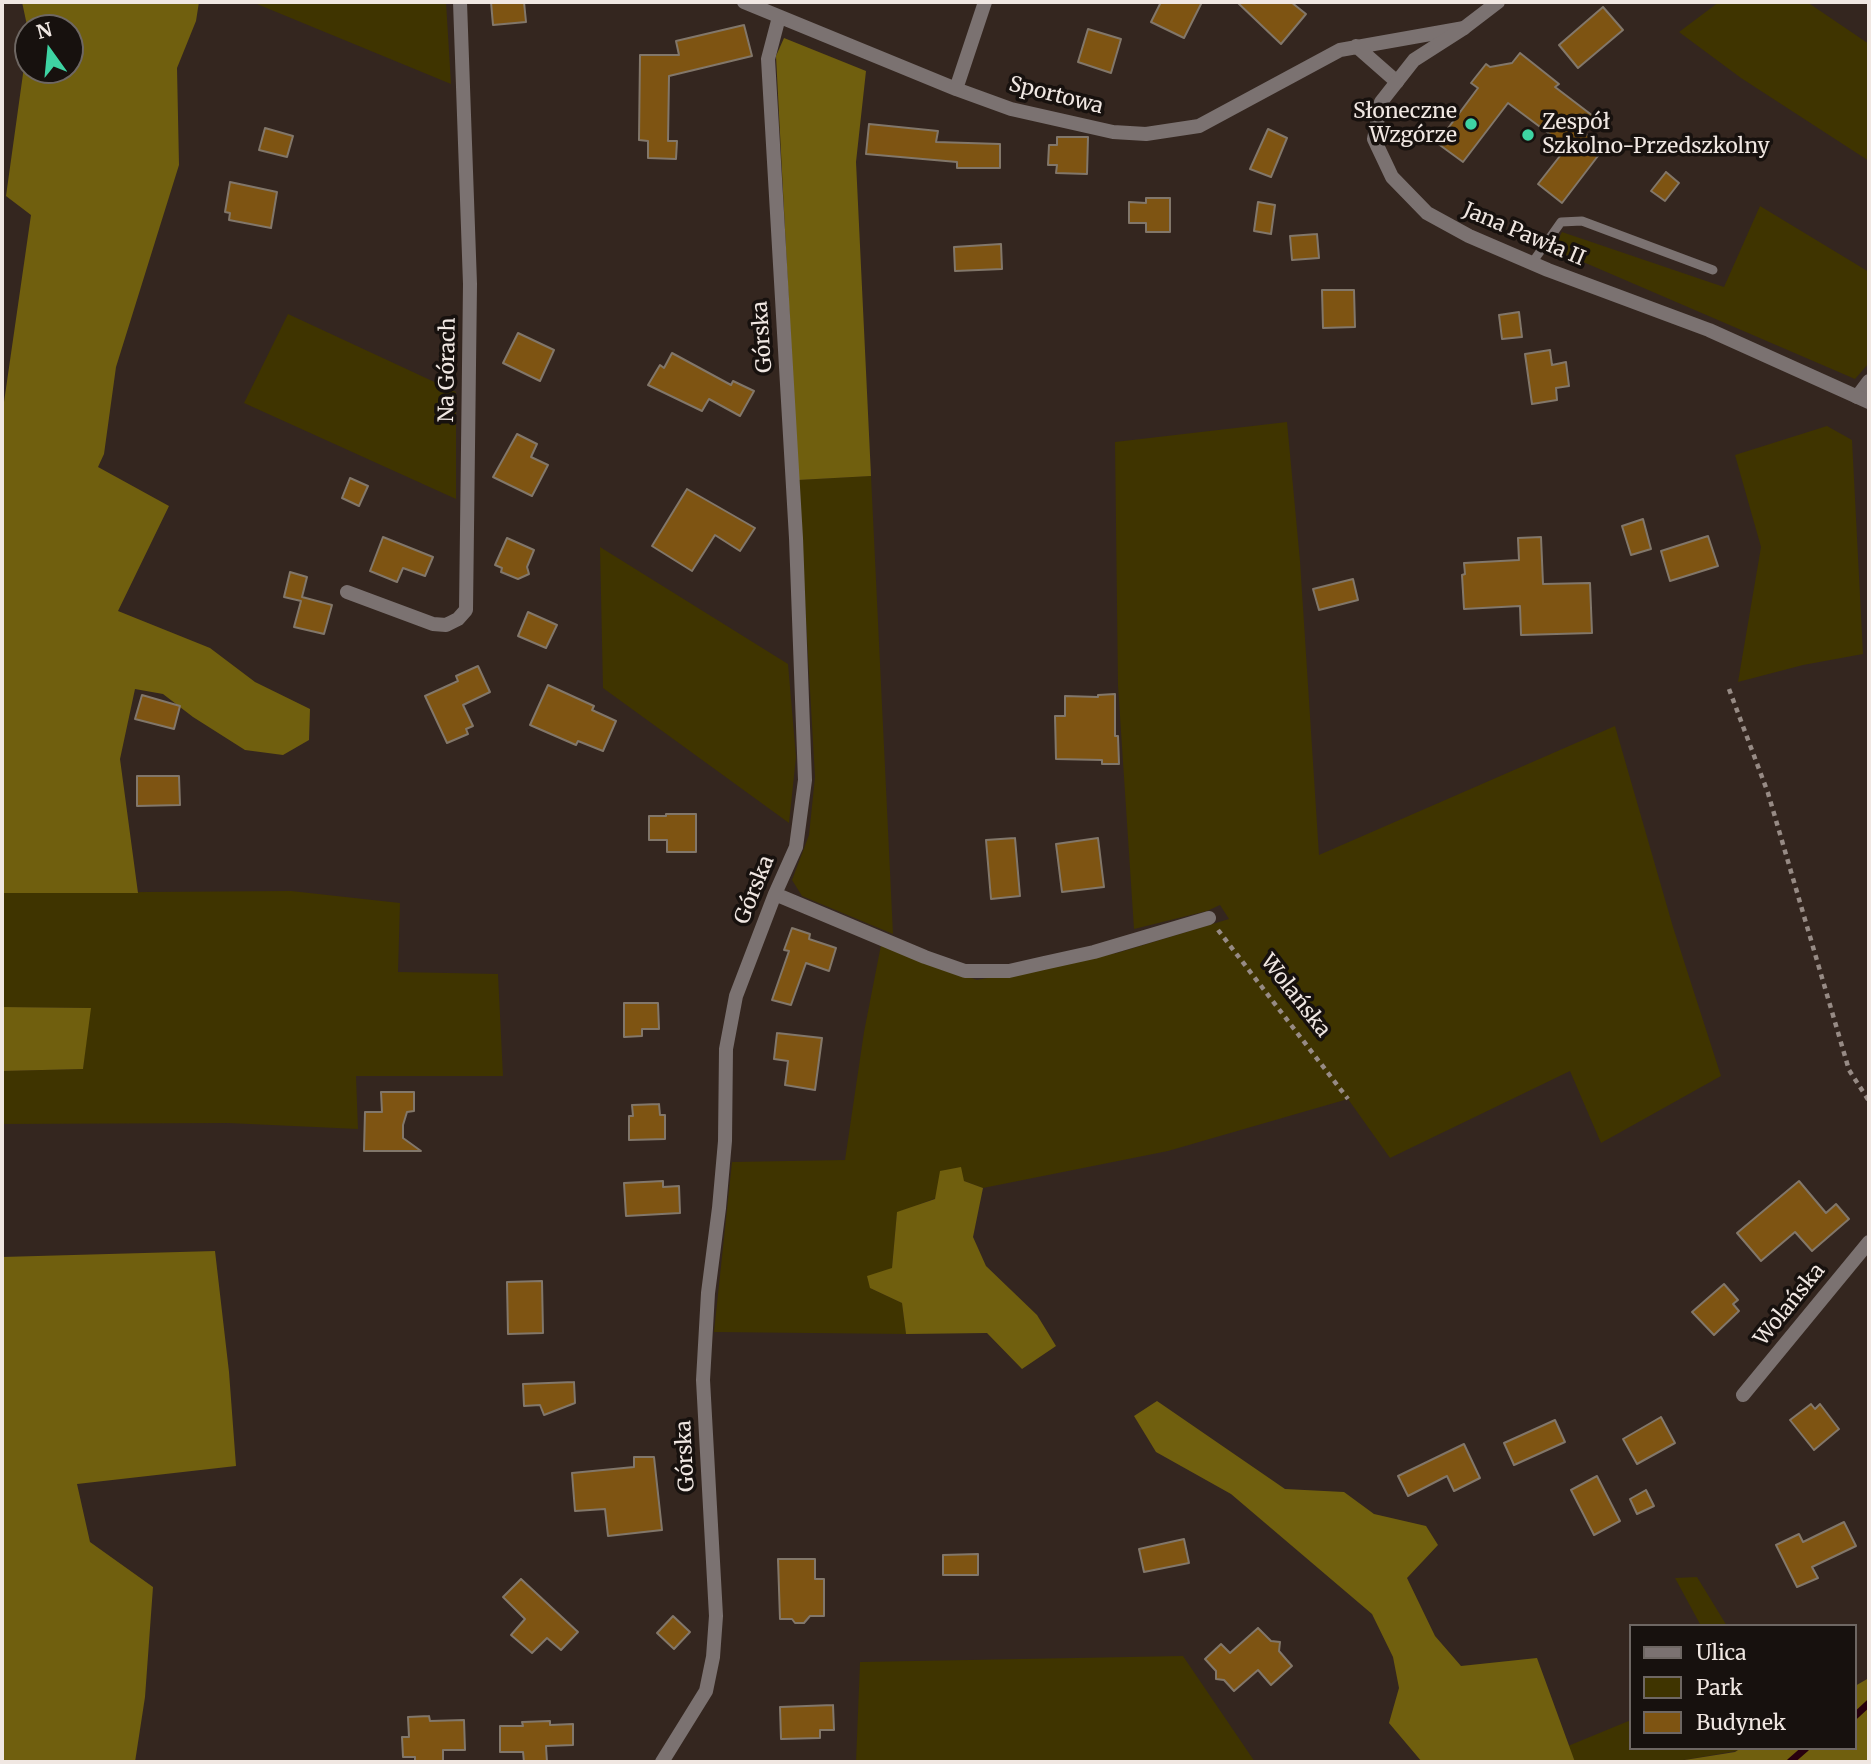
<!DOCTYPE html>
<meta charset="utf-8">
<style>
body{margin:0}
#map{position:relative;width:1871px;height:1764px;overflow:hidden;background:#34261f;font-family:Merriweather,serif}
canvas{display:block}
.frame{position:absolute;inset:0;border:4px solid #f0e7e2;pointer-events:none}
.legend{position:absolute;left:1629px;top:1624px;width:228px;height:126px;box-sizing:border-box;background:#17110e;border:2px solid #6e6763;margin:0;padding:9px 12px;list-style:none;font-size:21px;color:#f0e7e2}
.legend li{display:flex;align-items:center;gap:14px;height:35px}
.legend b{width:35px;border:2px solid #6e6763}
.north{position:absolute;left:14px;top:14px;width:70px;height:70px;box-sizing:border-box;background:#17110e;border:2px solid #6e6763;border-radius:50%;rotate:345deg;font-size:19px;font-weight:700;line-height:28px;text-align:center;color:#f0e7e2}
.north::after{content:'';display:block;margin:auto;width:24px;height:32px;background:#3ed4a3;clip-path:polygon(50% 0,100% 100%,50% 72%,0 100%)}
</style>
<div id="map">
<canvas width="1871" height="1764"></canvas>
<div class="frame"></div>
<ul class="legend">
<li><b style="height:9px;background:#7b7271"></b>Ulica</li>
<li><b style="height:19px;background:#3f3400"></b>Park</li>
<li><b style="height:19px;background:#7e5412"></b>Budynek</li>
</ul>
<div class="north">N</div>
</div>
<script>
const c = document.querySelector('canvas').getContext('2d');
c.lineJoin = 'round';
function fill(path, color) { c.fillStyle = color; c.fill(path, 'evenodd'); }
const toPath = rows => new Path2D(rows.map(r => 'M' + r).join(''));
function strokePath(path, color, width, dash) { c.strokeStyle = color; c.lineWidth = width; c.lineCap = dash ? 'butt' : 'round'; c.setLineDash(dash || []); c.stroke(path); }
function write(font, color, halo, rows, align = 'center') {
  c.font = font + ' Merriweather,serif'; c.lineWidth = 7; c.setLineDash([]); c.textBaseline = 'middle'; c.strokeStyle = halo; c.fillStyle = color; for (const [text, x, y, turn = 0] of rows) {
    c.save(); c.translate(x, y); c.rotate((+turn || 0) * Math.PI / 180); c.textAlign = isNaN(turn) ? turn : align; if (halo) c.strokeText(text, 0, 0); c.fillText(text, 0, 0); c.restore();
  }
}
fill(toPath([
 [252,2,446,2,451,84],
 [1719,2,1807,2,1869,44,1869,161,1741,78,1679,32],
 [1760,206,1869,272,1869,363,1855,379,1553,249,1562,232,1724,287],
 [288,314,456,392,456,499,244,403],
 [1287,422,1300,561,1319,855,1615,726,1673,927,1721,1076,1601,1143,1570,1071,1390,1158,1348,1099,1168,1151,983,1188,964,1181,936,1198,897,1213,892,1268,870,1288,902,1303,906,1334,714,1332,732,1162,845,1160,864,1032,881,945,977,980,1117,953,1229,919,1220,905,1207,911,1134,929,1118,686,1115,442],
 [1827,426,1852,440,1863,654,1803,665,1738,682,1761,547,1735,455],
 [871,476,893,934,802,896,792,880,809,835,815,777,798,480],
 [600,547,788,664,796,757,789,823,603,688],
 [291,891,400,903,398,972,498,974,503,1076,356,1076,358,1129,228,1123,2,1124,2,1071,83,1069,90,1008,2,1007,2,893],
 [1697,1577,1727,1626,1701,1626,1675,1578],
 [1183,1656,1255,1762,856,1762,860,1662],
 [1631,1720,1631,1748,1741,1748,1736,1751,1672,1762,1575,1762,1568,1746]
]), '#3f3400');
fill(toPath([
 [22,2,199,2,196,21,177,68,179,165,116,367,104,454,98,467,169,506,118,611,210,648,255,682,310,709,309,740,283,755,245,750,193,717,163,694,135,689,120,759,138,893,2,893,2,406,4,402,31,215,6,196,28,38,28,70,70,70,70,28,28,28,28,30],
 [784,38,866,71,856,162,871,476,798,480,776,56],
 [2,1007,91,1008,83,1069,2,1071],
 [961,1167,964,1181,983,1188,973,1237,986,1266,1037,1315,1056,1346,1022,1369,987,1333,906,1334,902,1303,870,1288,867,1276,892,1268,897,1212,935,1199,940,1171],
 [215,1251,229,1372,236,1466,77,1484,90,1542,153,1587,145,1697,135,1762,2,1762,2,1257],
 [1157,1401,1285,1489,1344,1492,1374,1514,1426,1526,1438,1545,1407,1578,1435,1636,1461,1666,1537,1658,1575,1762,1422,1762,1389,1723,1399,1688,1393,1657,1372,1614,1231,1494,1156,1452,1134,1416],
 [1869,1678,1869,1762,1672,1762,1735,1752,1741,1748,1855,1748,1855,1686]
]), '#705f0e');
strokePath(toPath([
 [1855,1716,1869,1703],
 [1790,1762,1806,1748]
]), '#28000e', 7);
const building = toPath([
 [491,2,524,2,526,22,493,25,491,2],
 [1161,2,1202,2,1184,38,1151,22,1161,2],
 [1237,2,1291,2,1306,14,1281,44,1237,2],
 [1603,7,1623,30,1578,68,1559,45,1603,7],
 [744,25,752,56,669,76,668,141,677,141,676,159,648,158,648,141,639,140,640,55,679,55,676,41,744,25],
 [1088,29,1121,39,1111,73,1078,62,1088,29],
 [1520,53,1559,84,1555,87,1593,116,1582,131,1604,148,1562,203,1538,184,1567,147,1508,103,1463,162,1437,143,1478,88,1471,83,1486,64,1490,67,1512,63,1520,53],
 [869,124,938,131,936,142,1000,144,1000,168,957,168,957,162,866,154,869,124],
 [265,128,293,136,287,157,259,150,265,128],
 [1268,129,1287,138,1271,177,1250,169,1268,129],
 [1057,137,1088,137,1087,174,1056,173,1057,165,1048,165,1049,145,1057,145,1057,137],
 [1666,172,1679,183,1665,201,1651,191,1666,172],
 [230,182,277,192,271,228,229,220,230,213,225,212,230,182],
 [1146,198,1170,198,1170,232,1146,232,1146,223,1129,223,1129,202,1146,203,1146,198],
 [1258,202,1275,205,1271,234,1254,231,1258,202],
 [1317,234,1319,258,1292,260,1290,236,1317,234],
 [1001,244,1002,269,955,271,954,247,1001,244],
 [1322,290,1354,290,1355,327,1323,328,1322,290],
 [1519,312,1522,337,1502,339,1499,315,1519,312],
 [518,333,554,350,540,381,503,363,518,333],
 [1550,350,1552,365,1566,362,1569,386,1556,388,1557,400,1532,404,1525,354,1550,350],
 [672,353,731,385,733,381,754,391,740,416,709,399,702,411,648,385,660,365,664,368,672,353],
 [517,434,537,444,531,457,548,465,532,496,493,477,517,434],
 [350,478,368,486,359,506,342,498,350,478],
 [687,489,755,528,740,551,715,535,692,571,652,546,687,489],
 [1643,519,1651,549,1631,555,1622,526,1643,519],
 [1708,536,1718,566,1670,581,1661,551,1708,536],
 [383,537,433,557,425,576,403,568,397,582,370,571,383,537],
 [1541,537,1543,584,1590,583,1592,633,1521,635,1520,606,1464,609,1462,575,1465,574,1464,563,1519,560,1518,538,1541,537],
 [507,538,534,550,527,567,529,574,518,579,501,572,502,568,495,565,507,538],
 [290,572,307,577,302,597,332,605,324,634,294,627,301,601,284,597,290,572],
 [1353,579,1358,600,1319,610,1313,589,1353,579],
 [528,612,557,625,546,648,518,636,528,612],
 [478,666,490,692,463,705,473,726,466,729,468,734,447,743,425,696,458,681,456,676,478,666],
 [548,685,594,706,592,710,616,721,603,751,578,741,576,745,530,725,548,685],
 [1115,694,1115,736,1118,736,1119,764,1102,764,1102,760,1056,759,1055,716,1065,716,1065,696,1098,697,1098,695,1115,694],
 [142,695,180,706,174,729,135,719,142,695],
 [137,776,179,776,180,805,137,806,137,776],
 [666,814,696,814,696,852,667,852,667,840,649,840,649,816,666,816,666,814],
 [1015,838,1020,896,991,899,986,840,1015,838],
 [1098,838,1104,887,1062,892,1056,844,1098,838],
 [792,928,810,934,809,939,836,948,829,971,806,963,791,1005,772,1000,789,951,784,950,792,928],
 [624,1003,658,1003,659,1029,642,1029,642,1036,624,1037,624,1003],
 [777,1033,822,1038,815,1090,785,1085,788,1061,774,1059,777,1033],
 [381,1092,414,1092,414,1111,407,1112,403,1125,403,1138,421,1151,364,1151,365,1112,382,1112,381,1092],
 [659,1104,660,1115,665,1115,665,1139,629,1140,629,1116,633,1116,632,1105,659,1104],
 [663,1181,663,1187,679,1186,680,1213,626,1216,624,1183,663,1181],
 [1799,1181,1826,1213,1836,1204,1849,1219,1812,1251,1795,1232,1761,1261,1737,1233,1799,1181],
 [542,1281,543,1333,508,1334,507,1282,542,1281],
 [1724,1284,1738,1300,1733,1304,1739,1311,1714,1335,1692,1312,1724,1284],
 [574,1382,575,1403,544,1415,540,1405,524,1406,523,1384,574,1382],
 [1811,1404,1815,1409,1820,1404,1839,1429,1814,1450,1790,1420,1811,1404],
 [1661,1417,1675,1443,1637,1464,1623,1439,1661,1417],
 [1555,1420,1565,1442,1514,1465,1504,1443,1555,1420],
 [1464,1444,1480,1478,1454,1491,1447,1476,1408,1496,1398,1476,1464,1444],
 [634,1457,654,1457,662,1530,608,1536,605,1509,575,1511,572,1473,634,1467,634,1457],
 [1597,1476,1620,1521,1594,1535,1571,1490,1597,1476],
 [1646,1490,1654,1506,1637,1514,1630,1499,1646,1490],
 [1844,1522,1856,1546,1812,1567,1818,1578,1797,1587,1776,1545,1799,1534,1803,1542,1844,1522],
 [1184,1539,1189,1563,1144,1572,1139,1549,1184,1539],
 [978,1554,978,1575,943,1575,943,1555,978,1554],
 [778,1559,815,1559,815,1579,824,1579,824,1616,810,1616,804,1623,795,1623,792,1619,780,1619,778,1559],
 [521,1579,578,1632,561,1650,547,1638,532,1653,511,1635,525,1619,503,1597,521,1579],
 [673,1616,690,1632,674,1649,657,1633,673,1616],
 [1258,1628,1271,1641,1280,1642,1279,1651,1292,1666,1271,1685,1258,1670,1234,1691,1224,1680,1216,1679,1216,1671,1205,1659,1221,1644,1230,1653,1258,1628],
 [833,1705,834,1730,820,1730,820,1738,781,1739,780,1707,833,1705],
 [429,1716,430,1721,464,1720,465,1750,443,1750,443,1762,415,1762,415,1757,403,1757,402,1737,409,1737,408,1717,429,1716],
 [550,1721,550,1725,573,1724,573,1745,546,1746,547,1762,524,1762,523,1752,500,1752,500,1726,523,1726,522,1722,550,1721]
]);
fill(building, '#7e5412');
strokePath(building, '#82776a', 2);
strokePath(toPath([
 [1729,689,1768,793,1849,1070,1869,1101],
 [1218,930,1348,1099]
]), '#978b85', 4.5, [5, 5]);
strokePath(toPath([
 [1532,263,1561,222,1582,221,1713,270]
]), '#7b7271', 9);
strokePath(toPath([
 [744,2,956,89,1011,109,1113,132,1146,134,1199,126,1340,50,1464,28],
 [1356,46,1397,82],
 [956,89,985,2],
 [1857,397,1869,381],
 [347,592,433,624,446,625,458,619,466,610,470,284,460,2],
 [775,894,925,957,965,971,1009,971,1044,963,1094,952,1209,918],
 [1743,1395,1869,1242],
 [662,1762,706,1691,713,1657,716,1616,703,1380,708,1293,719,1208,725,1141,726,1049,736,996,775,894,796,847,805,780,796,538,768,59,779,17]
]), '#7b7271', 14);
strokePath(toPath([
 [1498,2,1464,28,1414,60,1381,102,1374,139,1392,177,1427,213,1469,236,1548,270,1709,330,1869,402]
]), '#7b7271', 14);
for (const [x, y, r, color] of [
 [1471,124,7,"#3ed4a3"],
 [1528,135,7,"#3ed4a3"]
]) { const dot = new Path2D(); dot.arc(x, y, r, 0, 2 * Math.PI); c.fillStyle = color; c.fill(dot); strokePath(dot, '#17110e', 2.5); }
write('21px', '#f0e7e2', '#17110e', [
 ["Sportowa",1056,96,14],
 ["Jana Pawła II",1524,235,23],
 ["Górska",763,337,-94],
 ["Na Górach",448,370,-89],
 ["Górska",755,890,-68],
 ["Wolańska",1295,996,52],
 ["Wolańska",1790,1305,-51],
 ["Górska",686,1456,-93]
]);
write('21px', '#f0e7e2', '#17110e', [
 ["Słoneczne",1457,112],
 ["Wzgórze",1457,136],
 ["Zespół",1542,123,"left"],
 ["Szkolno-Przedszkolny",1542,147,"left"]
], 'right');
</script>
